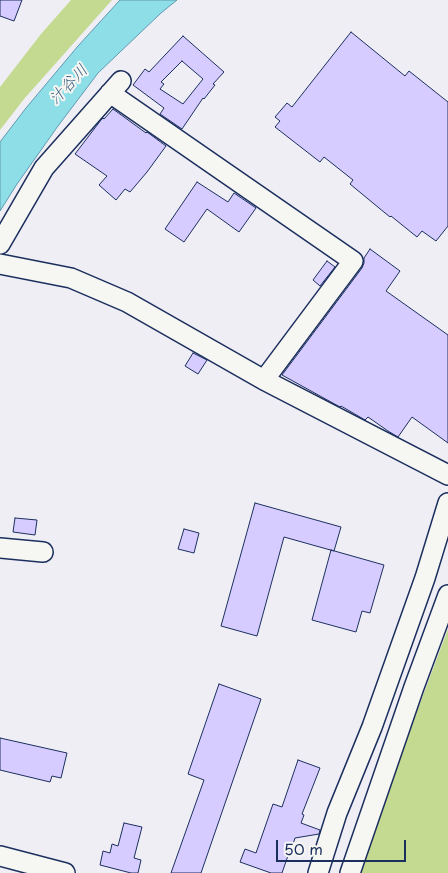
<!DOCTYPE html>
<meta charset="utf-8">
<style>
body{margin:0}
#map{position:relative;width:448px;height:873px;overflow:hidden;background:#f0eef5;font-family:"Playpen Sans",sans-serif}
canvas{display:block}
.scale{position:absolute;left:276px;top:840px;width:130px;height:22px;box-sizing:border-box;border:2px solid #1b2f5e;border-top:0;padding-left:6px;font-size:15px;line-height:18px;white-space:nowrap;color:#1b2f5e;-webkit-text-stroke:4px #f6f6f2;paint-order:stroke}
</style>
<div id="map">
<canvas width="448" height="873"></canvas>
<div class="scale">50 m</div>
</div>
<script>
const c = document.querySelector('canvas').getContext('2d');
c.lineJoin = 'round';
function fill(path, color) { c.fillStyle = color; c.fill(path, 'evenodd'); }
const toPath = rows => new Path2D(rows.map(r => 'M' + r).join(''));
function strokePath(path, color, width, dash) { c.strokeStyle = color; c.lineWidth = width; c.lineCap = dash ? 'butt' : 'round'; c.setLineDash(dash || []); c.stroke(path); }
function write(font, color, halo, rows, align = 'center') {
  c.font = font + ' "Playpen Sans","Klee One",sans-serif'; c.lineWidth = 4; c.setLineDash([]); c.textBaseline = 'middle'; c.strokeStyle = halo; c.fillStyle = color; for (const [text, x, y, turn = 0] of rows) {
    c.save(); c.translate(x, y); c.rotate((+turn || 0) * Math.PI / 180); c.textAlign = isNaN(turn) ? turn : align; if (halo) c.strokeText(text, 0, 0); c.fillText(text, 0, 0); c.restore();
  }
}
fill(toPath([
 [71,0,112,0,24,99,0,130,0,87,41,34],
 [448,629,448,873,356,873]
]), '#c4da90');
const water = toPath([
 [120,0,177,0,161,13,98,73,58,126,17,184,0,211,0,142,26,108,78,46,120,0]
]);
fill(water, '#8ddee7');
strokePath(water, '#5f98b0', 1);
const building = toPath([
 [0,0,22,0,14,21,0,16,0,0],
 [351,32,405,76,409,71,448,102,448,226,436,241,422,231,417,237,391,216,390,217,379,208,350,184,353,180,324,157,320,162,275,127,280,121,275,117,287,103,292,107,351,32],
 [183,36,224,72,213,84,215,85,204,99,203,98,182,129,160,114,164,108,133,85,145,69,149,72,183,36],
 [182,61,203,79,183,104,160,89,164,84,161,82,182,61],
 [113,109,146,133,147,132,166,146,147,172,130,192,125,189,116,200,99,185,107,176,75,154,101,120,103,118,104,119,113,109],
 [197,182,228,202,234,193,256,208,239,232,207,209,184,242,165,229,197,182],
 [370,249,400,271,386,291,448,335,448,443,412,417,398,437,388,431,368,417,365,420,341,406,340,407,282,375,362,268,364,263,364,258,370,249],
 [327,261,335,267,320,286,313,280,327,261],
 [193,353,207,360,198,374,185,366,193,353],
 [255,503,341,527,334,551,284,537,257,636,221,626,255,503],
 [15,518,37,520,35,535,13,532,15,518],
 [184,529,199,533,194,553,178,549,184,529],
 [331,550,384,565,370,613,362,611,356,632,312,620,331,550],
 [219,684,261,699,201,873,171,873,204,780,188,774,219,684],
 [0,738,67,753,61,778,52,776,50,782,0,770,0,738],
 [298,760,320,768,302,814,304,815,301,823,320,830,319,834,295,838,293,844,292,844,282,873,271,873,240,862,245,849,256,853,273,804,282,807,298,760],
 [124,823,142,827,134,858,141,860,138,873,131,873,100,865,103,851,110,853,112,844,118,846,124,823]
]);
fill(building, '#d7ccff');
strokePath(building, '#1b2f5e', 1);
const minor = toPath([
 [110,93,353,261,264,380],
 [0,244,44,168,121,81],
 [0,264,71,278,127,302,264,380,448,475],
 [0,548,43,552],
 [0,856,65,873],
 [318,873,337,813,372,727,425,578,448,503],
 [350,873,414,687,448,595]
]);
strokePath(minor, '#1b2f5e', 22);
strokePath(minor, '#f6f6f2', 19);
write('italic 16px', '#385b80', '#f6f6f2', [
 ["汁谷川",69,85,-47]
]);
</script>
